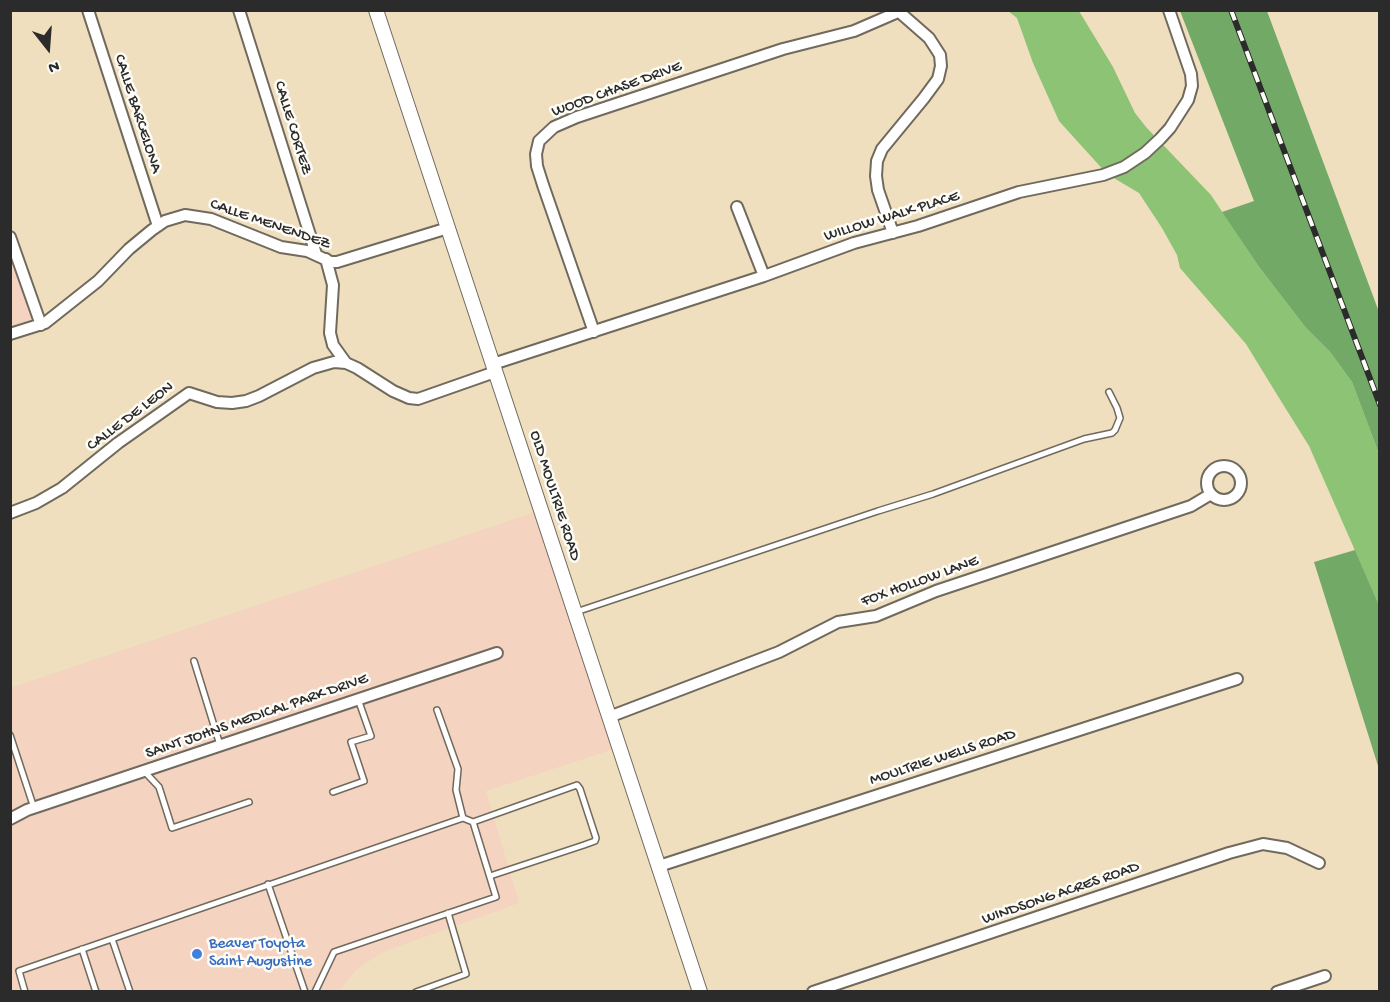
<!DOCTYPE html>
<style>
body{margin:0}
#map{position:relative;width:1390px;height:1002px;overflow:hidden;background:#efdfbe;font-family:"Gochi Hand",sans-serif}
canvas{display:block}
.frame{position:absolute;inset:0;border:12px solid #2b2b2b;pointer-events:none}
.north{position:absolute;left:18px;top:18px;width:60px;height:60px;-webkit-text-stroke:4px #fdfcf7;paint-order:stroke;rotate:163deg;font-size:16px;font-weight:700;line-height:24px;text-align:center;color:#2b2b2b}
.north::after{content:'';display:block;margin:auto;width:21px;height:27px;background:#2b2b2b;clip-path:polygon(50% 0,100% 100%,50% 72%,0 100%)}
</style>
<div id="map">
<canvas width="1390" height="1002"></canvas>
<div class="frame"></div>
<div class="north">N</div>
</div>
<script>
const c = document.querySelector('canvas').getContext('2d');
c.lineJoin = 'round';
function fill(path, color) { c.fillStyle = color; c.fill(path, 'evenodd'); }
const toPath = rows => new Path2D(rows.map(r => 'M' + r).join(''));
function strokePath(path, color, width, dash) { c.strokeStyle = color; c.lineWidth = width; c.lineCap = dash ? 'butt' : 'round'; c.setLineDash(dash || []); c.stroke(path); }
function write(font, color, halo, rows, align = 'center') {
  c.font = font + ' "Gochi Hand",sans-serif'; c.lineWidth = 5; c.setLineDash([]); c.textBaseline = 'middle'; c.strokeStyle = halo; c.fillStyle = color; for (const [text, x, y, turn = 0] of rows) {
    c.save(); c.translate(x, y); c.rotate((+turn || 0) * Math.PI / 180); c.textAlign = isNaN(turn) ? turn : align; if (halo) c.strokeText(text, 0, 0); c.fillText(text, 0, 0); c.restore();
  }
}
fill(toPath([
 [10,229,39,320,10,329],
 [535,512,614,749,486,791,519,903,383,952,357,969,339,991,11,991,10,688]
]), '#f4d3c0');
fill(toPath([
 [1008,11,1079,11,1113,67,1135,113,1146,127,1211,195,1259,267,1306,328,1330,352,1352,382,1379,454,1379,605,1309,446,1276,393,1246,344,1180,268,1177,255,1162,228,1139,193,1107,174,1059,121,1033,63,1017,18]
]), '#8dc375');
fill(toPath([
 [1180,11,1267,11,1379,312,1379,454,1352,382,1330,352,1306,328,1259,267,1222,212,1254,201],
 [1355,550,1379,605,1379,769,1314,562]
]), '#72a966');
const service = toPath([
 [576,612,878,511,933,494,1084,439,1112,433,1115,430,1120,418,1117,408,1109,392],
 [194,661,220,745],
 [437,710,458,769,456,790,463,818],
 [10,735,34,808],
 [144,771,159,787,172,828,249,802],
 [333,792,364,781,351,742,371,736,358,699],
 [473,822,577,785,580,789,596,838,595,841,584,845,490,876],
 [268,884,305,992],
 [112,939,130,992],
 [82,949,96,992],
 [25,992,19,971,463,818,473,822,496,897,334,952,315,992],
 [416,992,466,974,448,913]
]);
const minor = toPath([
 [88,10,158,226],
 [239,10,316,254],
 [737,207,764,276],
 [893,233,878,190,876,176,877,161,882,149,924,98,938,79,941,66,940,55,929,38,897,10],
 [10,237,41,325],
 [326,259,333,285,330,333,333,345,346,363],
 [594,332,543,185,537,166,536,154,539,141,554,127,577,117,783,49,854,31,898,12],
 [10,334,45,323,98,281,129,249,152,230,165,221,185,215,211,219,281,247,307,251,331,262,337,262,448,228],
 [493,364,764,276,854,243,918,226,1019,192,1103,175,1124,167,1145,153,1160,139,1170,128,1188,100,1192,86,1191,74,1169,10],
 '1207 483a17 17 0 1 1 34 0a17 17 0 1 1-34 0Z',
 [10,513,36,503,62,488,118,443,189,393,217,402,232,403,246,401,259,396,313,368,334,362,346,363,357,368,393,391,409,398,418,399,495,372],
 [609,717,779,652,838,622,876,616,936,591,1191,506,1211,494],
 [10,819,27,810,497,653],
 [659,866,1237,679],
 [813,992,1229,853,1263,844,1287,848,1319,863],
 [1277,992,1325,976]
]);
const secondary = toPath([
 [376,10,700,992]
]);
strokePath(service, '#706a5e', 8);
strokePath(minor, '#706a5e', 14);
strokePath(secondary, '#706a5e', 16);
strokePath(service, '#fff', 5);
strokePath(minor, '#fff', 10);
strokePath(secondary, '#fff', 14);
const rail = toPath([
 [1231,10,1380,405]
]);
strokePath(rail, '#2b2b2b', 6);
strokePath(rail, '#fdfcf7', 4, [11]);
for (const [x, y, r, color] of [
 [197,954,6,"#3f7fe0"]
]) { const dot = new Path2D(); dot.arc(x, y, r, 0, 2 * Math.PI); c.fillStyle = color; c.fill(dot); strokePath(dot, '#fdfcf7', 2); }
write('16px', '#2b2b2b', '#fdfcf7', [
 ["WOOD CHASE DRIVE",617,90,-20],
 ["CALLE BARCELONA",137,114,72],
 ["CALLE CORTEZ",292,128,73],
 ["WILLOW WALK PLACE",892,217,-17],
 ["CALLE MENENDEZ",270,225,19],
 ["CALLE DE LEON",131,417,-37],
 ["OLD MOULTRIE ROAD",554,496,72],
 ["FOX HOLLOW LANE",920,582,-20],
 ["SAINT JOHNS MEDICAL PARK DRIVE",257,717,-19],
 ["MOULTRIE WELLS ROAD",943,758,-18],
 ["WINDSONG ACRES ROAD",1061,894,-19]
]);
write('16px', '#366cbe', '#fdfcf7', [
 ["Beaver Toyota",209,945],
 ["Saint Augustine",209,963]
], 'left');
</script>
